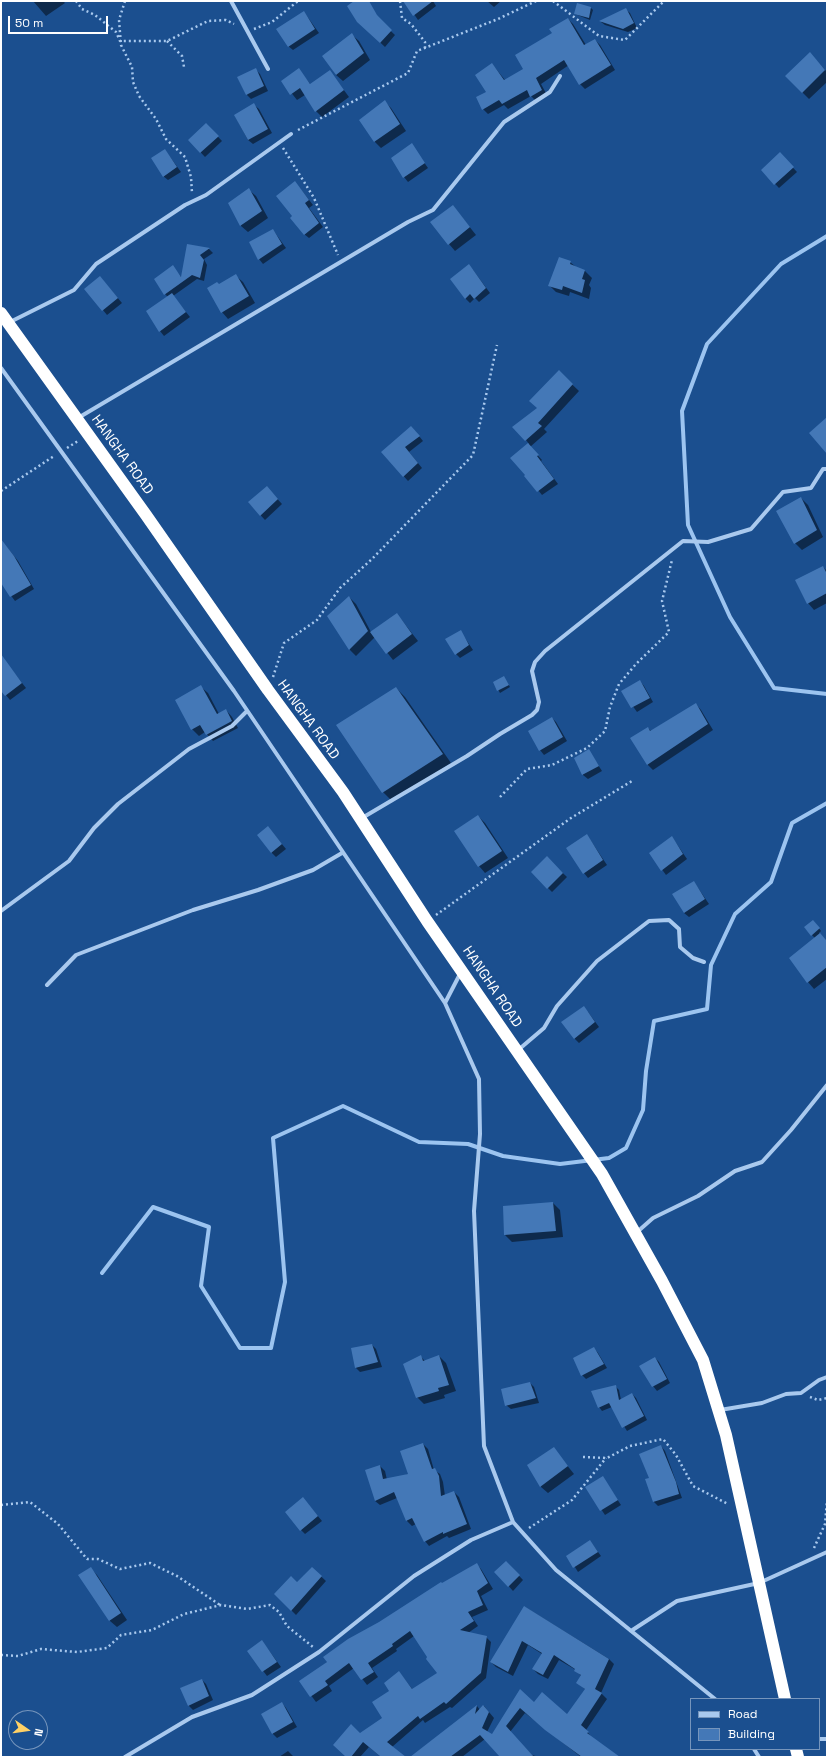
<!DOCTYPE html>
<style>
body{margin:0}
#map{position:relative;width:828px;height:1758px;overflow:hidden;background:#1b4f8f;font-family:"Space Grotesk",sans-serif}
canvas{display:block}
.frame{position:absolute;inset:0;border:2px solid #fff;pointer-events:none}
.legend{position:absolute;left:690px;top:1698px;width:130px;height:52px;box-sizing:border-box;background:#1b4f8f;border:1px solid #7695bc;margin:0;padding:5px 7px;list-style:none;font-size:12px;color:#fff}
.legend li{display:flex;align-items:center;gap:8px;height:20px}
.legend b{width:20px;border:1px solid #7695bc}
.north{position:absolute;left:8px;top:1710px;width:40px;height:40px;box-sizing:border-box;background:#1b4f8f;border:1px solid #7695bc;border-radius:50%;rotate:103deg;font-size:11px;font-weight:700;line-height:16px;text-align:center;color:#fff}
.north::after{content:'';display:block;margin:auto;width:14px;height:18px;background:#ffd166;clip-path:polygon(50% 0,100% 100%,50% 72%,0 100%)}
.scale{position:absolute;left:8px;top:16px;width:100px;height:18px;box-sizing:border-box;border:2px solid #fff;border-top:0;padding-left:5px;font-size:12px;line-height:14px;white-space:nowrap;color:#fff;-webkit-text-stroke:3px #1b4f8f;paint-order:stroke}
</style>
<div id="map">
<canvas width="828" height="1758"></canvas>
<div class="frame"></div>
<ul class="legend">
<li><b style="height:5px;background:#a9c9ee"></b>Road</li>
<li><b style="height:11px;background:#4478b7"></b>Building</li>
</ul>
<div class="north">N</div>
<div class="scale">50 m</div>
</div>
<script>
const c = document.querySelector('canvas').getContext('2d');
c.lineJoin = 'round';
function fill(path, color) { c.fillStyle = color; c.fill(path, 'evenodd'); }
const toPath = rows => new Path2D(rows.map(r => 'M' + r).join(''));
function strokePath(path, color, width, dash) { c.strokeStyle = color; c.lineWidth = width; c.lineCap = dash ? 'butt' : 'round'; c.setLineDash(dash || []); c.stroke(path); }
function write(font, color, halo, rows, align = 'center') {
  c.font = font + ' "Space Grotesk",sans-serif'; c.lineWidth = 4; c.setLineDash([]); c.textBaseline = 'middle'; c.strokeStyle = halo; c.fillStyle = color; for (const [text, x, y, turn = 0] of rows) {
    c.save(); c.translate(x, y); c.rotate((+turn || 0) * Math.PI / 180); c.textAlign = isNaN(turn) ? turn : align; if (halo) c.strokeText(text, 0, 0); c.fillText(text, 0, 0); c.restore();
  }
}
fill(toPath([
 [33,1,63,1,65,3,46,16],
 [356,1,368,1,379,20,395,35,385,47,363,26],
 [405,1,433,1,436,6,418,20],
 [487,1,501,1,494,7],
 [591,8,593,10,590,20,575,14],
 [625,9,630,13,637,28,628,32,605,25,601,22],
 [304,12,319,33,293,50,288,46],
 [568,19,573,24,586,45,595,40,600,45,615,70,585,89,580,84,569,65,541,84,547,95,536,101,531,96,508,109,504,105,488,114,483,109,492,64,505,80,525,70,553,33],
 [352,35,359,41,370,60,343,81,336,75,324,56],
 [816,60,827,72,827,82,809,99,786,76],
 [256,70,260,74,268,91,251,99,247,95],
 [299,70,311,85,335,78,349,97,322,117,316,111,305,95,297,100,282,81],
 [385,102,391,108,406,131,381,148,375,142,360,120],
 [254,105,259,109,272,133,253,144,248,140,235,116],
 [206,124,222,141,205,157,189,140],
 [411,144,428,168,408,182,404,177],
 [165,150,181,172,168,180,163,176],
 [780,154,797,172,779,188,762,170],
 [299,187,313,205,309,208,323,227,309,238,304,234],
 [249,190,256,196,268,218,248,232,241,226,229,203],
 [453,206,476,235,455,251,449,244],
 [273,230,286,248,263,264,259,259],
 [188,245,209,249,213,253,204,259,207,265,204,281,197,279,173,296,190,317,164,336,160,331,168,297,165,294,173,267,182,278],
 [570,262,576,267,585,271,592,278,589,285,591,288,589,299,570,292,569,296,556,292,550,286],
 [473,270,490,293,479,302,475,298,470,303,465,298],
 [236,276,243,282,255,303,228,319,222,312,219,286],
 [100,277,122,303,107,315,86,289],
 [559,372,579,391,544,429,547,432,530,447,542,460,541,461,558,484,542,495,512,458,529,444,526,440,538,408],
 [415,431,423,441,409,452,422,468,408,481,382,452],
 [271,492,282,504,265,520,249,503],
 [801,498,808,505,823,537,802,550,795,543],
 [1,543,6,546,18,561,34,589,15,601,1,582],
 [823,567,827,571,827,603,814,610,808,603],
 [349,597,356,604,371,632,397,614,418,641,393,660,375,637,356,656,350,650,328,616],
 [461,632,473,650,460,658,456,654],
 [1,656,26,688,10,700,1,689],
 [505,679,510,687,500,693,494,682],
 [640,681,644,686,653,702,637,712,622,691],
 [201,687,208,693,219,714,226,710,232,717,238,728,213,741,205,732,199,736,192,729],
 [396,688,405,697,451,763,392,801,383,792,338,725],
 [696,704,701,710,713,730,653,770,647,764,648,728,651,731],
 [552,718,556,722,567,741,544,755,540,750],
 [589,751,602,771,588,779,583,775,576,758],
 [478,816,485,823,508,858,485,873,479,866],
 [272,832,286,849,276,857,271,852],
 [587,835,607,865,588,878,584,873],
 [672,837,687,859,666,875,650,853],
 [547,858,567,877,552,892,532,872],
 [694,882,709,904,689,917,684,913],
 [815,923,821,931,819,933,827,941,827,979,814,989,808,982,815,938,805,928],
 [588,1012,599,1027,579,1043,574,1038],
 [553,1203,560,1210,563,1237,512,1242,505,1235],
 [372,1345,376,1349,382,1367,360,1372,356,1368],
 [594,1348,598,1353,607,1368,586,1379,582,1375],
 [439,1356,446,1363,456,1391,444,1395,445,1398,424,1404,417,1397,421,1357,425,1361],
 [655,1358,659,1362,670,1383,657,1391,653,1386],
 [530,1383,534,1387,539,1403,511,1409,506,1405],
 [615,1386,619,1390,621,1400,632,1394,636,1398,647,1420,627,1431,612,1407,602,1411,599,1407],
 [423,1444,428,1449,434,1470,440,1474,443,1482,445,1496,454,1492,459,1497,471,1529,449,1538,447,1536,429,1546,425,1541,416,1524,412,1526,407,1521,397,1498,380,1505,375,1501,380,1466,385,1471,387,1480,409,1474],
 [661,1446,665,1451,682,1498,658,1506,654,1502,646,1480,650,1479],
 [554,1449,574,1474,548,1493,541,1487,528,1465],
 [603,1478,621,1505,605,1515,587,1488],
 [307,1503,322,1521,305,1534,301,1530],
 [590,1541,601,1556,578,1572,568,1556],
 [506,1562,523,1580,513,1591,496,1572],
 [476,1564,481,1569,493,1589,481,1596,488,1610,472,1617,478,1626,468,1633,486,1637,491,1642,486,1678,452,1708,450,1707,425,1723,423,1720,392,1747,405,1757,381,1757,369,1747,360,1757,347,1757,360,1734,383,1719,391,1692,399,1672,413,1690,439,1673,414,1636,396,1649,397,1651,372,1668,378,1677,367,1685,354,1668,329,1686,332,1691,316,1702,301,1682,379,1623],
 [90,1568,97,1575,127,1620,117,1627,110,1621,80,1575],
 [312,1568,326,1581,296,1615,275,1594,297,1584],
 [525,1607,609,1659,614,1664,601,1693,607,1699,586,1730,592,1738,617,1757,581,1757,525,1713,510,1732,532,1755,539,1757,502,1757,485,1739,462,1757,411,1757,477,1706,480,1710,484,1706,494,1718,487,1732,493,1735,520,1691,534,1703,568,1715,586,1690,578,1683,582,1677,576,1670,559,1660,548,1679,538,1674,533,1669,542,1654,528,1645,513,1676,496,1667,491,1662],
 [262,1641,281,1667,267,1676,248,1651],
 [202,1680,206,1684,213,1700,193,1710,189,1706,181,1688],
 [282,1703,286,1708,297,1727,277,1738,273,1734,262,1715],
 [288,1751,294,1757,279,1757]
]), '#0007');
strokePath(toPath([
 [827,236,781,264,707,344,682,411,688,525,730,617,774,688,827,694],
 [102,1273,153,1207,209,1227,201,1286,240,1348,271,1348,285,1282,273,1138,343,1106,419,1142,468,1144,503,1156,560,1164,609,1158,626,1148,643,1110,646,1071,654,1021,707,1009,711,965,735,914,771,882,792,823,827,803]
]), '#9cc4f0', 4);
fill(toPath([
 [354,1,369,1,377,15,392,30,380,43,357,22,347,6],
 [403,1,433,1,413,16],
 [577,3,591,7,589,18,574,14],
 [626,8,634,23,623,29,599,21],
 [304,11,315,29,288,47,276,29],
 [568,18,584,45,595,39,611,65,579,85,564,60,536,78,542,90,530,97,527,90,502,104,499,100,482,110,476,97,486,92,475,75,492,63,504,80,523,69,515,55,552,33,549,29],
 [352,33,364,53,336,75,322,56],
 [810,52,825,70,802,93,785,76],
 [256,68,264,86,246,95,237,77],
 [299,68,310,84,330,70,344,90,315,112,300,88,290,95,281,81],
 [385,100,400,124,374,142,359,120],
 [254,103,268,129,248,140,234,115],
 [206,123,219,136,200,153,188,140],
 [412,143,425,163,403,178,391,158],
 [165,149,177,167,163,177,151,158],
 [780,152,794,167,774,185,761,170],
 [295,181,309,200,305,203,319,223,304,235,290,218,292,216,276,196],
 [249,188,262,211,240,226,228,203],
 [453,205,470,227,448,245,430,222],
 [273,229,282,244,258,260,249,242],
 [187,244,210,248,200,255,204,260,200,278,192,275,164,295,154,279,173,265,181,277],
 [559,257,571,261,570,264,585,270,582,279,585,280,582,293,563,286,562,290,548,286],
 [469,264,486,288,474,299,470,294,465,299,450,279],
 [236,274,249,296,221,313,207,288,217,282,219,284],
 [100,276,118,298,102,311,84,289],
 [172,293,186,312,159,332,146,311],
 [559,370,573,384,538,423,542,426,525,441,512,427,537,408,529,401],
 [827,417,827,454,809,433],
 [411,426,420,436,405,447,418,463,403,477,381,452],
 [528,443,539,455,537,456,554,479,537,492,524,476,525,475,510,458],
 [267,486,278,499,260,516,248,502],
 [801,497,817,530,794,544,776,511],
 [1,539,14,556,31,585,10,597,1,583],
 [823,566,827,574,827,593,807,604,795,580],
 [349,596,368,631,349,650,327,616],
 [397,613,412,634,386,654,370,632],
 [461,630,469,645,455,655,445,639],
 [1,654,22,683,5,696,1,691],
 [504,676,509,685,497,691,493,682],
 [640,680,650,698,631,708,621,691],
 [201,685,217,714,226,709,232,721,206,735,200,725,191,730,175,700],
 [396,687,443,754,382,793,336,725],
 [696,703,708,724,647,765,630,738,648,727,650,731],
 [552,717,563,737,539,751,528,731],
 [589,749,599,766,582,775,574,758],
 [478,815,502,851,478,867,454,831],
 [268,826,282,844,271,853,257,835],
 [587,834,603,860,583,874,566,848],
 [672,836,683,854,661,871,649,853],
 [547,856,563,873,547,889,531,872],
 [694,881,705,899,684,913,672,894],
 [813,920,820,928,811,936,804,927],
 [820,933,827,941,827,967,807,983,789,958],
 [584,1006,595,1022,574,1039,561,1022],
 [553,1202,556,1231,504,1235,503,1206],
 [372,1344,378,1362,355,1368,351,1348],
 [594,1347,604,1364,581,1376,573,1358],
 [421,1355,423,1361,439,1355,449,1385,438,1388,439,1391,416,1398,403,1364],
 [655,1357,667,1379,652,1387,639,1366],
 [530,1382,536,1398,505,1406,501,1389],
 [616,1385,619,1400,632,1393,644,1416,622,1428,609,1403,598,1408,591,1391],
 [423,1443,432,1469,435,1468,439,1476,441,1496,454,1491,467,1524,443,1534,443,1532,424,1542,412,1518,406,1521,394,1492,375,1501,365,1470,380,1465,383,1479,408,1474,400,1451],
 [661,1445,676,1482,679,1494,653,1502,645,1479,649,1478,639,1454],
 [554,1447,568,1466,540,1487,527,1465],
 [603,1476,618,1500,600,1511,585,1487],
 [303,1497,318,1516,300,1531,285,1512],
 [590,1540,598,1552,573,1568,566,1556],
 [506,1561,520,1575,508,1587,494,1572],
 [477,1563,488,1583,477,1591,483,1605,468,1612,474,1621,460,1630,487,1636,481,1673,446,1704,444,1702,420,1719,418,1716,387,1742,406,1757,381,1757,363,1742,351,1757,346,1757,333,1745,351,1724,360,1733,382,1718,372,1702,389,1691,384,1683,399,1671,412,1689,437,1673,426,1659,427,1657,410,1631,392,1644,393,1646,368,1663,374,1672,361,1680,349,1663,325,1681,328,1685,310,1697,299,1681,327,1662,323,1657,348,1639,379,1622,441,1582,442,1583],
 [91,1567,121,1613,109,1621,78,1575],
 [312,1567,322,1576,291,1611,274,1594,291,1576,297,1582],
 [524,1606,609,1659,595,1689,602,1693,581,1725,589,1732,587,1733,620,1757,582,1757,545,1730,520,1708,506,1726,534,1757,500,1757,480,1735,450,1757,410,1757,477,1705,475,1714,483,1705,489,1712,482,1728,492,1734,520,1689,534,1702,542,1692,567,1714,585,1689,576,1683,581,1675,574,1671,575,1669,554,1655,543,1675,532,1669,542,1653,522,1641,508,1672,490,1662],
 [262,1640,277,1662,262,1672,247,1651],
 [202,1679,209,1696,188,1706,180,1688],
 [282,1702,293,1722,272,1734,261,1714]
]), '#4478b7');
strokePath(toPath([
 [76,1,82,9,95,15,116,32,120,41,167,41,208,21,226,20,234,24],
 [125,1,119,20,121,45,132,67,133,82,139,96,156,119,166,139,185,157,191,177,192,193],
 [400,1,402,18,411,24,425,42,425,48],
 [553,1,599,36,625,40,664,1],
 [254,29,272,22,298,1],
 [167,41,182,56,184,67],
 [298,130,408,73,417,51,498,19,536,1],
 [283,148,314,198,338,255],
 [67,448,78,441],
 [1,491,54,456],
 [273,677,284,643,317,620,340,588,372,559,473,455,497,345],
 [500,797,527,769,552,765,587,748,605,731,610,707,619,684,636,664,669,632,662,601,672,560],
 [436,915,571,818,632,781],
 [810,1397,818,1400,827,1398],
 [583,1457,607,1458,630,1446,663,1439,676,1455,693,1486,728,1504],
 [1,1505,30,1502,58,1524,87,1559,98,1559,120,1569,150,1563,177,1576,220,1605],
 [529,1528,572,1500,606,1458],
 [814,1548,825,1524,827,1501],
 [1,1655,18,1656,41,1649,77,1652,107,1648,121,1635,152,1630,184,1614,221,1605,247,1609,270,1605,279,1612,287,1626,313,1647]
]), '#a9c9ee', 2.5, [2, 3]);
strokePath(toPath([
 [231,1,268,69],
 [10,322,74,290,96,264,185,205,206,195,291,134],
 [1,368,234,691,445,1003],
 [78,418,408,222,433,210,504,122,550,92,560,76],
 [362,818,467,756,500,734,532,715,537,710,539,702,532,671,535,662,545,651,683,541,708,542,751,529,783,492,811,488,823,469,827,469],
 [1,911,69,861,94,828,118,804,189,749,232,726,247,711],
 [461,972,445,1003,479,1079,480,1134,474,1211,484,1446,513,1522,556,1570,715,1699],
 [47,985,76,955,193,910,258,890,313,870,342,853],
 [517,1051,544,1028,557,1006,597,961,649,921,669,920,679,929,680,947,693,958,704,962],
 [636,1233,653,1218,698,1196,735,1171,762,1162,791,1130,827,1085],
 [720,1410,762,1403,786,1394,801,1393,819,1380,827,1377],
 [631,1631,677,1601,759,1583,827,1552],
 [819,1739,827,1739],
 [754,1749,759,1757],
 [125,1757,192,1717,252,1695,319,1652,414,1576,471,1540,513,1522]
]), '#a9c9ee', 4);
strokePath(toPath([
 [1,313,146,515,268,690,343,792,427,921,602,1174,662,1281,703,1360,726,1435,785,1699],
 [796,1749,798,1757]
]), '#fff', 12);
write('14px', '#fff', '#1b4f8f', [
 ["HANGHA ROAD",122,455,54],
 ["HANGHA ROAD",308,720,54],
 ["HANGHA ROAD",492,987,56]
]);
</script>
